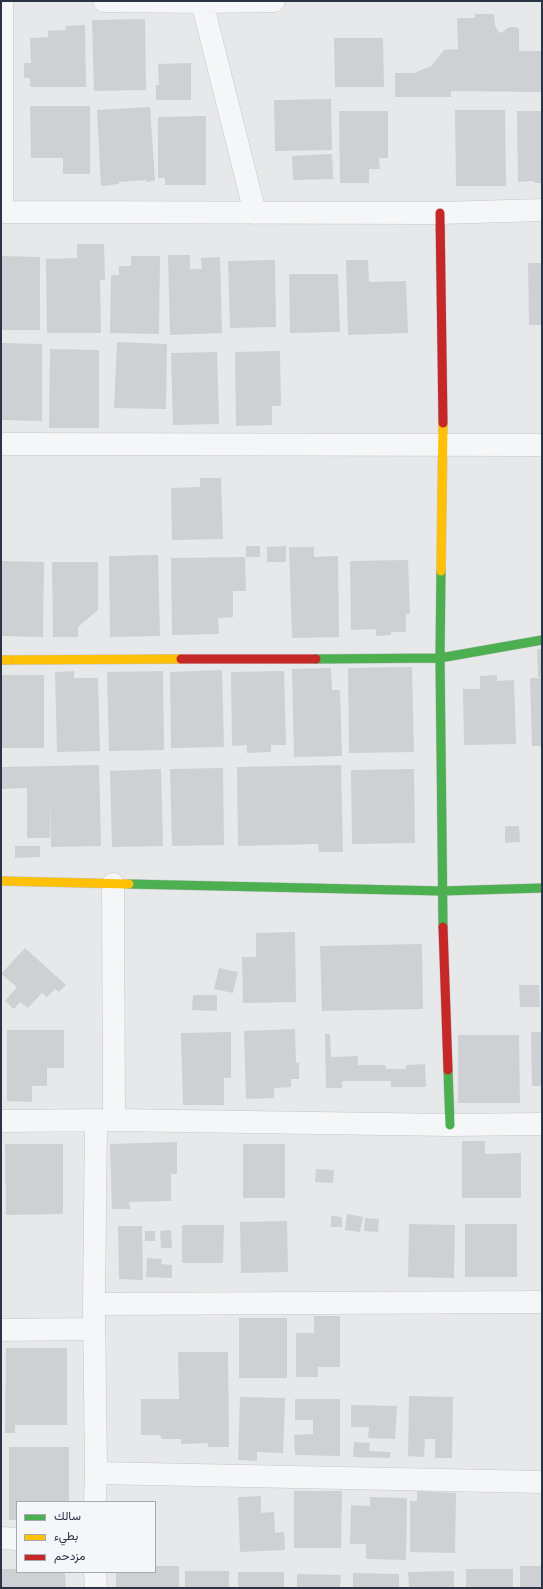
<!DOCTYPE html>
<meta charset="utf-8">
<style>
body{margin:0}
#map{position:relative;width:543px;height:1589px;overflow:hidden;background:#e6e8ea;font-family:Lato,Vazirmatn,sans-serif}
canvas{display:block}
.frame{position:absolute;inset:0;border:2px solid #2b3445;pointer-events:none}
.legend{position:absolute;left:16px;top:1501px;width:140px;height:72px;box-sizing:border-box;background:#f4f6f9;border:1px solid #a4a8b1;margin:0;padding:5px 7px;list-style:none;font-size:12px;color:#2b3445}
.legend li{display:flex;align-items:center;gap:8px;height:20px}
.legend b{width:20px;border:1px solid #a4a8b1}
</style>
<div id="map">
<canvas width="543" height="1589"></canvas>
<div class="frame"></div>
<ul class="legend">
<li><b style="height:5px;background:#4caf50"></b>سالك</li>
<li><b style="height:5px;background:#ffc107"></b>بطيء</li>
<li><b style="height:5px;background:#c62828"></b>مزدحم</li>
</ul>
</div>
<script>
const c = document.querySelector('canvas').getContext('2d');
c.lineJoin = 'round';
function fill(path, color) { c.fillStyle = color; c.fill(path, 'evenodd'); }
const toPath = rows => new Path2D(rows.map(r => 'M' + r).join(''));
function strokePath(path, color, width, dash) { c.strokeStyle = color; c.lineWidth = width; c.lineCap = dash ? 'butt' : 'round'; c.setLineDash(dash || []); c.stroke(path); }
fill(toPath([
 [475,14,494,14,495,25,498,31,501,33,509,27,516,27,519,29,519,51,542,51,542,92,451,91,451,97,395,97,395,73,414,73,431,66,444,50,458,49,457,18,475,18],
 [145,19,146,90,94,91,92,20],
 [85,25,86,87,30,87,30,78,24,78,24,63,31,63,30,38,48,37,48,31,66,30,66,26],
 [334,38,383,38,384,87,335,87],
 [191,63,191,100,156,100,156,85,159,85,158,64],
 [331,99,332,150,275,151,274,100],
 [30,106,90,106,90,174,63,174,63,158,31,158],
 [150,107,155,181,145,182,146,180,119,182,119,184,101,186,97,110],
 [455,110,505,110,506,186,456,186],
 [339,111,388,111,388,158,379,158,380,169,369,169,369,183,340,183],
 [517,111,542,111,542,183,536,183,532,181,518,182],
 [206,116,206,185,165,185,165,178,158,178,158,117],
 [332,154,333,179,293,180,292,156],
 [77,244,104,244,105,280,100,280,101,333,47,333,46,259,77,258],
 [168,255,190,255,190,269,202,269,201,258,220,257,222,333,170,335],
 [1,256,40,257,40,330,1,330],
 [131,256,160,256,159,334,110,333,111,275,119,275,119,266,131,266],
 [275,260,276,327,230,328,228,261],
 [346,260,368,260,369,282,406,281,408,333,348,335],
 [528,263,542,263,542,325,529,325],
 [289,274,338,274,340,332,290,333],
 [117,342,167,344,166,409,114,408],
 [1,343,42,344,42,421,1,420],
 [50,349,99,350,99,428,49,428],
 [280,351,281,406,272,406,272,425,236,426,235,352],
 [217,352,219,424,173,425,171,353],
 [200,478,221,478,223,539,172,540,171,488,200,487],
 [246,546,260,546,260,557,246,557],
 [286,546,286,562,267,562,267,547],
 [289,547,314,547,314,557,338,556,339,637,292,638],
 [158,555,160,636,110,637,109,556],
 [245,557,246,591,233,591,233,617,218,618,219,634,172,635,171,558],
 [408,560,410,614,406,614,406,632,391,632,391,635,376,636,376,629,351,630,350,561],
 [1,561,44,562,43,637,1,636],
 [52,562,98,562,98,610,78,627,78,637,53,637],
 [537,649,542,649,542,677,538,677],
 [412,667,414,752,349,753,348,668],
 [331,668,332,690,340,690,342,756,294,757,292,669],
 [222,670,224,747,171,748,170,672],
 [74,671,74,678,98,678,100,751,57,752,55,672],
 [163,671,164,750,109,751,107,672],
 [284,671,286,745,271,745,271,752,247,753,247,745,232,746,231,672],
 [1,675,44,675,44,748,1,748],
 [497,675,497,681,514,680,516,744,464,745,463,689,480,689,480,676],
 [530,678,542,678,542,746,532,746],
 [99,765,101,846,51,847,50,793,50,838,27,838,27,788,1,789,1,767],
 [341,765,343,852,319,852,318,844,238,846,237,767],
 [223,768,224,845,172,846,170,769],
 [161,769,163,846,112,847,110,771],
 [414,769,415,843,352,844,351,770],
 [505,826,519,826,520,842,505,843],
 [15,846,40,846,40,857,15,858],
 [295,932,296,1002,243,1003,242,957,256,957,256,933],
 [422,944,423,1009,322,1011,320,946],
 [25,948,66,985,59,992,55,989,47,997,42,993,28,1008,20,1002,14,1009,5,1001,17,987,1,974],
 [219,968,238,972,233,993,214,989],
 [519,985,539,985,540,1007,520,1007],
 [193,995,217,995,217,1011,192,1010],
 [295,1029,296,1063,299,1062,299,1079,291,1079,291,1087,274,1088,274,1098,246,1099,244,1031],
 [7,1030,64,1030,64,1068,47,1068,47,1086,32,1086,32,1102,7,1101],
 [231,1032,231,1078,224,1078,224,1105,183,1105,181,1033],
 [531,1032,542,1032,542,1086,532,1086],
 [325,1034,330,1034,331,1057,358,1056,358,1065,385,1065,386,1069,406,1069,406,1065,425,1064,426,1087,391,1087,391,1081,342,1081,342,1088,326,1088],
 [458,1035,519,1035,520,1103,458,1103],
 [462,1141,485,1141,485,1154,521,1153,521,1198,462,1198],
 [177,1142,177,1174,171,1174,171,1201,129,1202,130,1209,112,1209,110,1144],
 [5,1144,63,1144,63,1214,6,1215],
 [243,1144,285,1144,285,1198,243,1198],
 [316,1169,334,1170,333,1183,315,1182],
 [347,1214,363,1217,360,1232,345,1230],
 [331,1216,342,1217,342,1227,331,1227],
 [365,1218,379,1219,378,1232,364,1231],
 [287,1221,288,1272,241,1273,240,1222],
 [409,1224,455,1225,454,1278,408,1277],
 [465,1224,517,1224,517,1277,465,1277],
 [182,1225,224,1225,223,1263,182,1263],
 [118,1226,142,1226,143,1280,119,1279],
 [171,1230,172,1248,161,1248,160,1231],
 [145,1231,155,1231,155,1241,145,1241],
 [147,1258,162,1259,161,1264,172,1265,172,1278,146,1277],
 [314,1316,340,1316,340,1367,318,1367,318,1377,296,1377,296,1333,314,1333],
 [239,1318,287,1318,287,1378,239,1378],
 [6,1348,67,1348,67,1425,15,1425,15,1433,5,1433],
 [178,1352,228,1352,229,1447,208,1447,208,1443,181,1444,181,1439,162,1439,160,1435,141,1435,141,1399,179,1399],
 [409,1396,453,1397,452,1458,435,1458,435,1439,425,1439,424,1457,408,1456],
 [240,1397,285,1398,283,1453,257,1452,257,1461,238,1460],
 [295,1399,340,1399,340,1456,295,1455,294,1435,313,1434,313,1420,295,1420],
 [351,1405,397,1406,395,1439,368,1438,369,1427,351,1427],
 [354,1442,370,1443,369,1451,390,1452,390,1458,353,1457],
 [9,1447,69,1447,69,1502,17,1502,17,1520,9,1520],
 [294,1491,342,1491,341,1548,294,1548],
 [417,1491,456,1493,455,1553,410,1552,410,1501,417,1501],
 [261,1496,261,1513,274,1512,275,1533,284,1532,285,1550,240,1552,238,1497],
 [370,1497,407,1498,406,1560,366,1559,366,1544,350,1544,351,1505,370,1506],
 [155,1566,179,1566,179,1588,116,1588,116,1572,155,1572],
 [520,1566,542,1566,542,1588,520,1588],
 [1,1569,17,1569,17,1572,65,1572,66,1588,1,1588],
 [466,1569,513,1569,513,1588,466,1588],
 [185,1571,229,1571,229,1588,185,1588],
 [454,1571,454,1588,409,1588,408,1572],
 [238,1572,284,1572,284,1588,238,1588],
 [353,1573,399,1574,399,1588,353,1588],
 [297,1574,341,1575,340,1588,297,1588]
]), '#ced0d3');
const street = toPath([
 [104,1,202,2,274,1],
 [202,2,255,213],
 [1,212,440,213,542,210],
 [2,212,2,1],
 [1,444,542,445],
 [113,884,114,1120],
 [1,1121,114,1120,450,1125,542,1124],
 [94,1304,542,1302],
 [1,1330,94,1329],
 [96,1473,542,1482],
 [95,1502,96,1473,94,1304,96,1121],
 [1,1538,17,1539],
 [95,1572,96,1588]
]);
const fast = toPath([
 [441,571,440,658,443,927],
 [316,659,440,658,542,640],
 [129,884,442,891,542,888],
 [448,1070,450,1125]
]);
const slow = toPath([
 [441,571,443,423],
 [1,660,181,659],
 [1,881,129,884]
]);
const jam = toPath([
 [440,213,443,423],
 [181,659,316,659],
 [443,927,448,1070]
]);
strokePath(street, '#c4c6c8', 23);
strokePath(fast, '#c4c6c8', 10);
strokePath(slow, '#c4c6c8', 10);
strokePath(jam, '#c4c6c8', 10);
strokePath(street, '#f5f6f7', 22);
strokePath(fast, '#4caf50', 9);
strokePath(slow, '#ffc107', 9);
strokePath(jam, '#c62828', 9);
</script>
